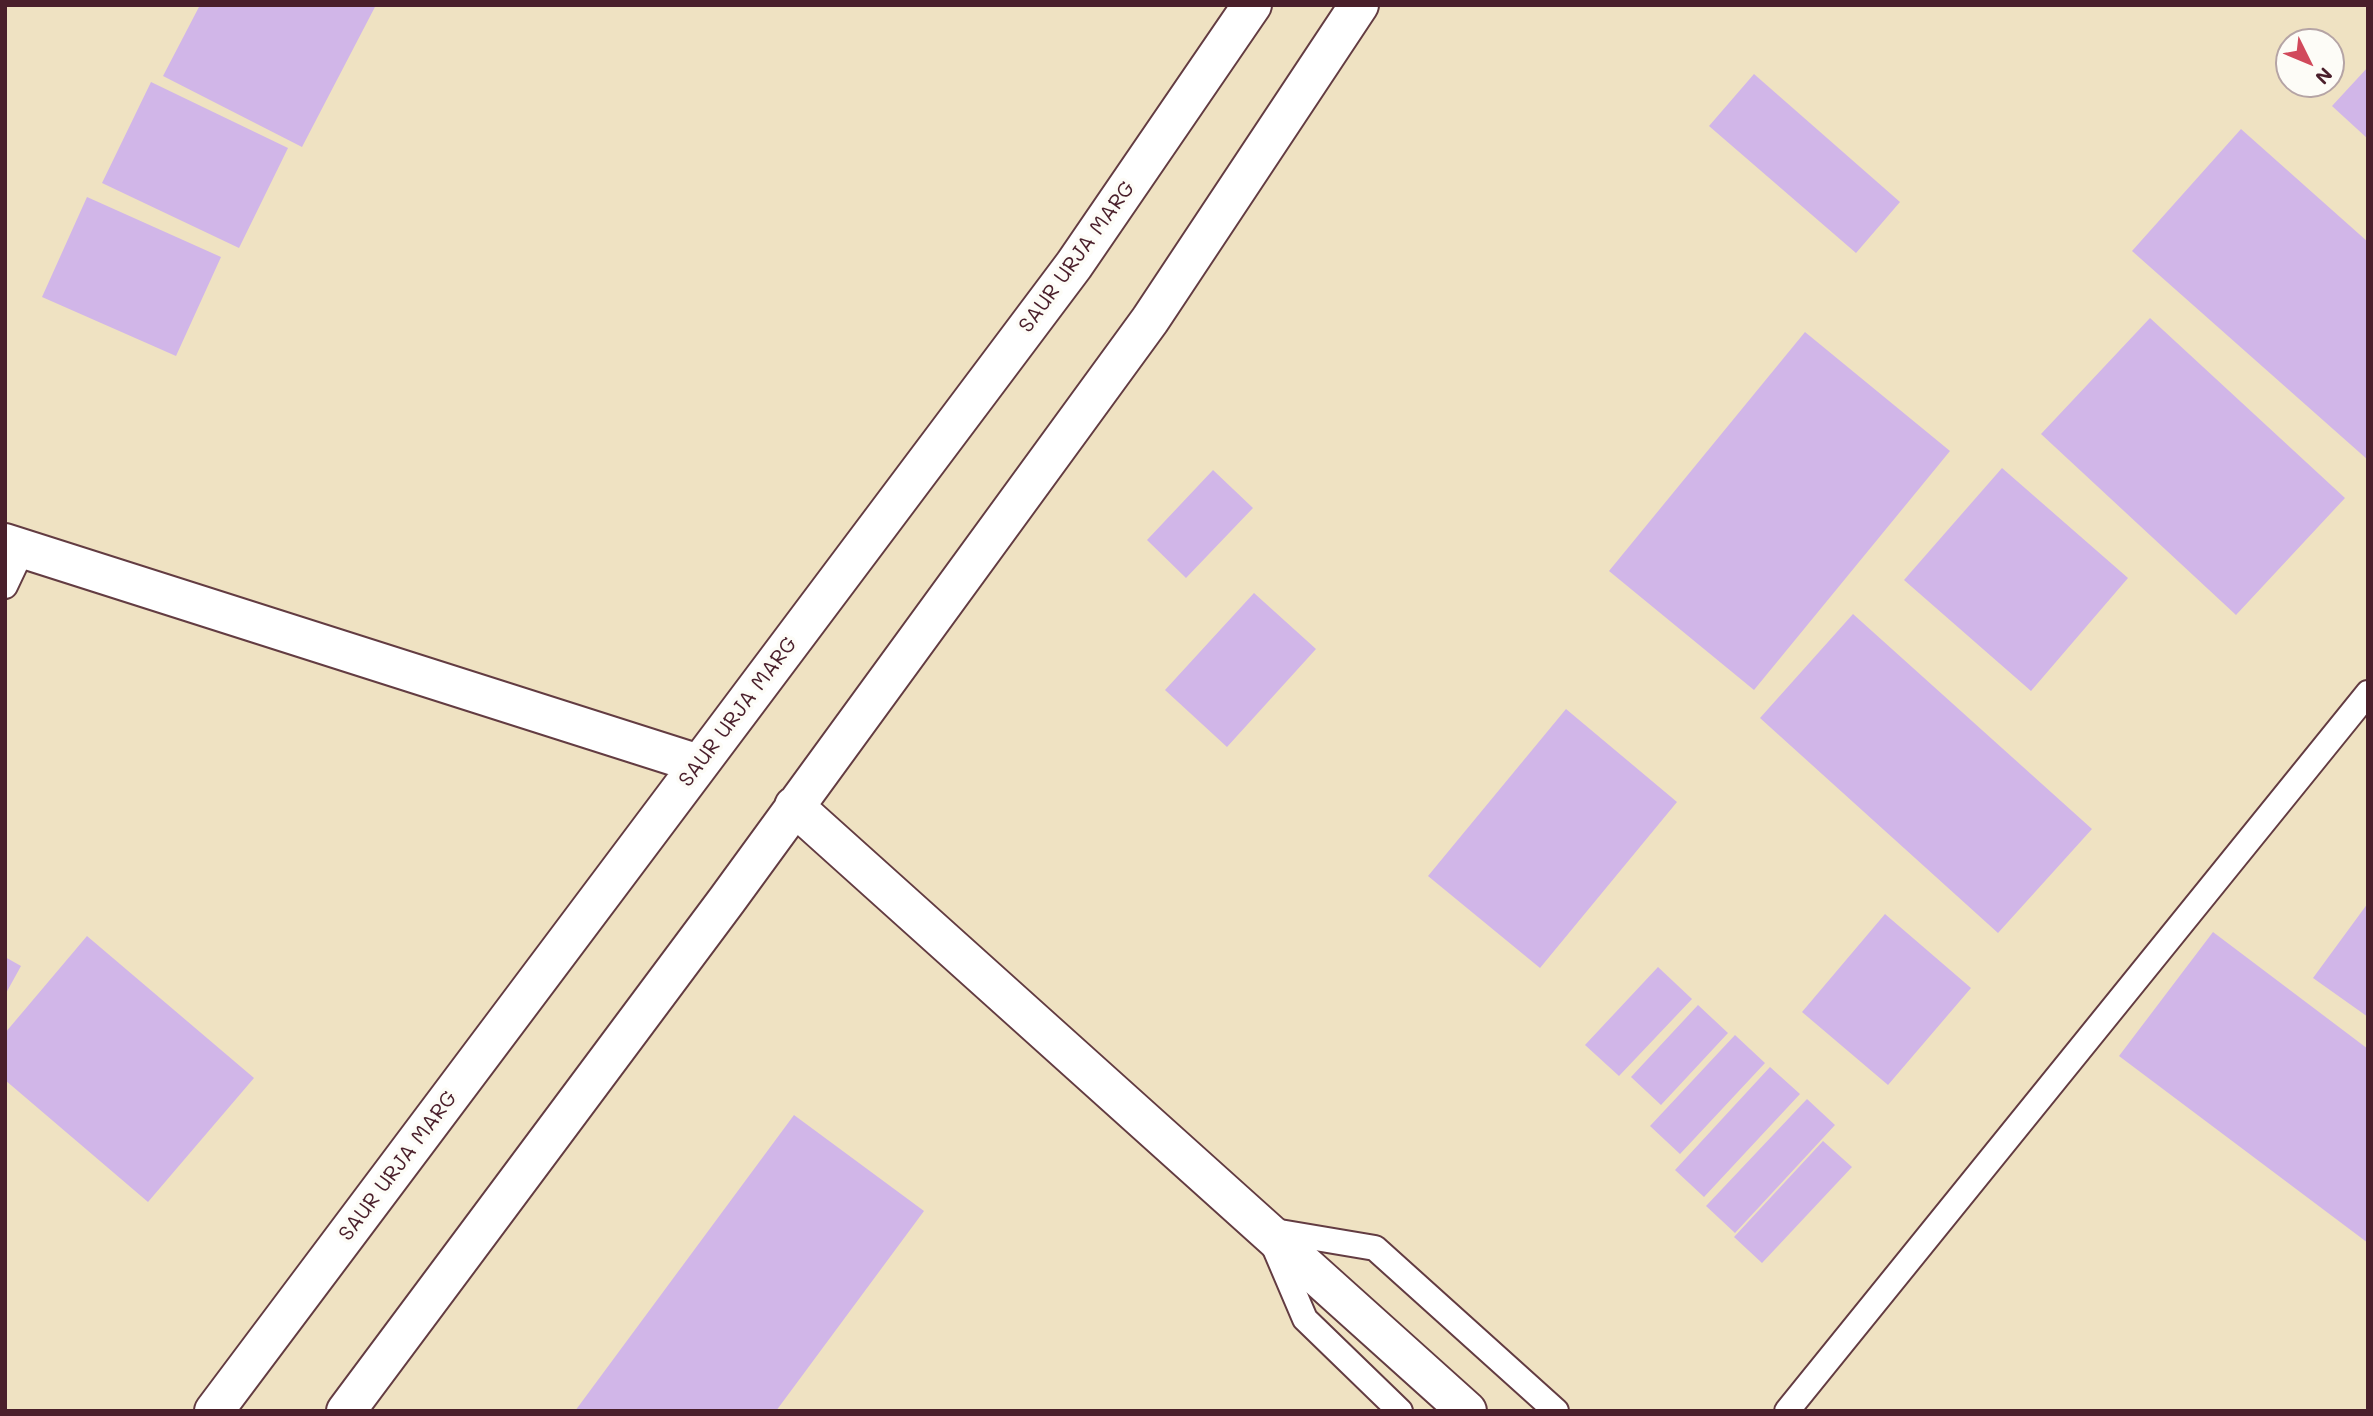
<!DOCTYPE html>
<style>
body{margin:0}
#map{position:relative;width:2373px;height:1416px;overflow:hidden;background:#efe2c2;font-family:Mali,sans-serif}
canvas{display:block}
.frame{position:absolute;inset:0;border:7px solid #4a1f2b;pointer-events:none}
.north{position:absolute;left:2275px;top:28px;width:70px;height:70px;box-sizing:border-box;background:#fdfcf7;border:2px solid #b5a4a5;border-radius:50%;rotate:133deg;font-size:19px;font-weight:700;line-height:28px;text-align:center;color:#4a1f2b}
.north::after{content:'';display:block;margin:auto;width:24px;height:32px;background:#d1495b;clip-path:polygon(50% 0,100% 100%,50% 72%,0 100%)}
</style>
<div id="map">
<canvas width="2373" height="1416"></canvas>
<div class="frame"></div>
<div class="north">N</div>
</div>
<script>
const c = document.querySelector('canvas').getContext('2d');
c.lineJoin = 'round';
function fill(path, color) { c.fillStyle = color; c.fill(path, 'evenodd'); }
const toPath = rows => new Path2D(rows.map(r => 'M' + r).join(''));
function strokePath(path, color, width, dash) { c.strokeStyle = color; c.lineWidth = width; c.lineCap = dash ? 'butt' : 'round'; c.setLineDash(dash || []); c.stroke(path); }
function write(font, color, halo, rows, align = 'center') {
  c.font = font + ' Mali,sans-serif'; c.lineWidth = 7; c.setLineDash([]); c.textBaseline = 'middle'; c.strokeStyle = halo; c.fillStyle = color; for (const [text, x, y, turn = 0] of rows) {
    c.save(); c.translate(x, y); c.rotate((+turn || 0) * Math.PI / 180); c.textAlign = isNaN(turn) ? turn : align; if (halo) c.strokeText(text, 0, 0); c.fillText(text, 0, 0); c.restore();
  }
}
fill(toPath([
 [200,5,376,5,302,147,163,76],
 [2368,67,2368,139,2332,106],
 [1754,74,1900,202,1856,253,1709,126],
 [151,82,288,148,239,248,102,183],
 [2241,129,2368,242,2368,460,2132,251],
 [87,197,221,257,176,356,42,297],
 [2150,318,2345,498,2236,615,2041,434],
 [1805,332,1950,451,1754,690,1609,571],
 [2002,468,2128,578,2031,691,1904,580],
 [1213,470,1253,508,1186,578,1147,540],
 [1254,593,1316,649,1227,747,1165,690],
 [1853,614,2092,829,1998,933,1760,718],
 [1566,709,1677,802,1540,968,1428,876],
 [2368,903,2368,1017,2313,978],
 [1885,914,1971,988,1888,1085,1802,1012],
 [2213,932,2368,1049,2368,1243,2119,1056],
 [87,936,254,1078,148,1202,5,1080,5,1033],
 [5,957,21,966,5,995],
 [1658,967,1692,999,1619,1076,1585,1045],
 [1698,1005,1728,1033,1661,1105,1631,1077],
 [1735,1035,1765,1063,1680,1154,1650,1126],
 [1770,1067,1800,1094,1704,1197,1675,1170],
 [1807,1099,1835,1125,1735,1233,1706,1206],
 [794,1115,924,1211,776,1411,575,1411],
 [1823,1141,1852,1167,1762,1263,1734,1237]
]), '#d1b6e8');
const lane = toPath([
 [5,586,23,548],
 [1268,1230,1375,1248,1556,1411],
 [1273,1244,1305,1319,1400,1411],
 [1787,1411,2368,693]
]);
const secondary = toPath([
 [5,543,699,764],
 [794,806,1467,1411],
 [214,1411,1074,265,1252,5],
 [346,1411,727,900,1150,320,1359,5]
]);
strokePath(lane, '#633c42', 28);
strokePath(secondary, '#633c42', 42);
strokePath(lane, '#fff', 24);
strokePath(secondary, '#fff', 38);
write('21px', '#4a1f2b', '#fdfcf7', [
 ["SAUR URJA MARG",1077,257,-54],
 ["SAUR URJA MARG",738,712,-53],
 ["SAUR URJA MARG",398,1166,-53]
]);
</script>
